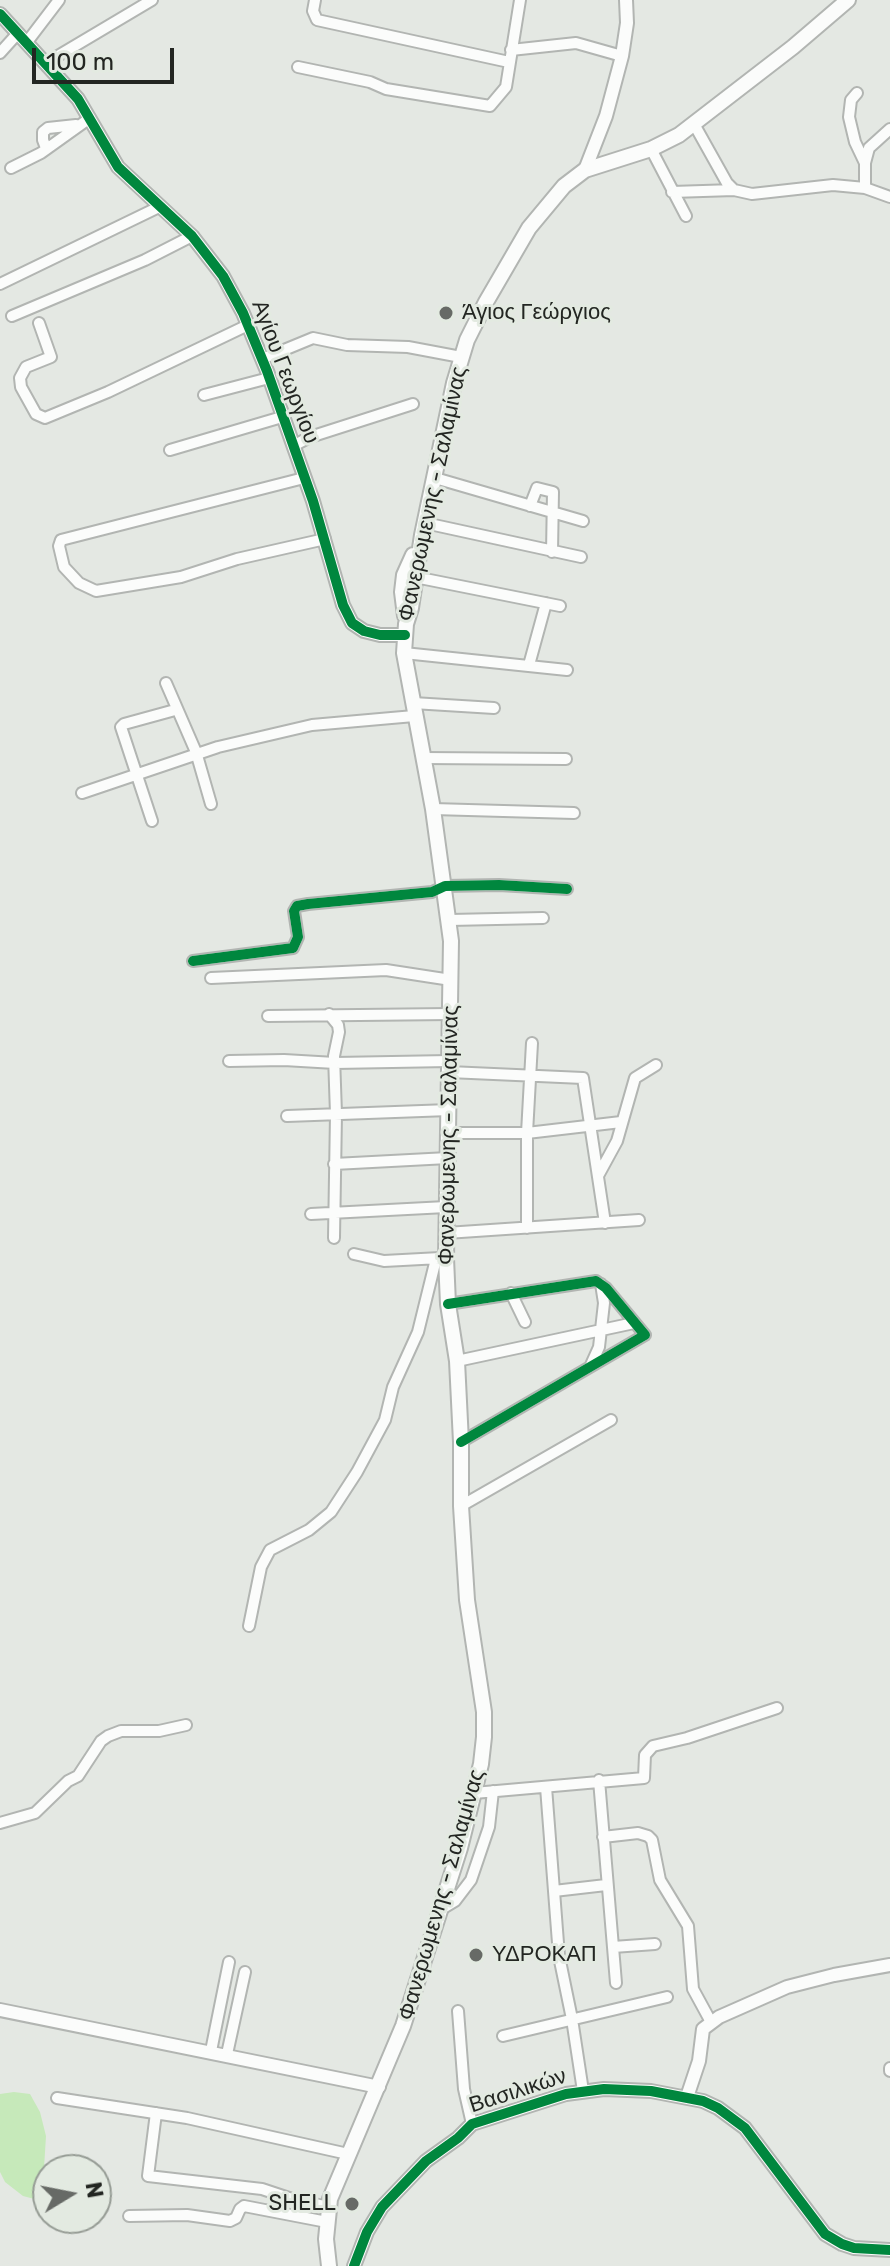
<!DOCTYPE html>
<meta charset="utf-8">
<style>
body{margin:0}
#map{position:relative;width:890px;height:2266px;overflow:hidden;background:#e4e8e3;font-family:Rubik,sans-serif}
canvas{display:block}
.north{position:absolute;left:32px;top:2154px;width:80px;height:80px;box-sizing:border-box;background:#e3eae1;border:2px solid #969c95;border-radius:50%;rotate:80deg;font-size:22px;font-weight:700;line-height:32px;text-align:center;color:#232622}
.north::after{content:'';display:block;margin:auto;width:28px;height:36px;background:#676a66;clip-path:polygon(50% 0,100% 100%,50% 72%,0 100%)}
.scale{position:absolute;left:32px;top:48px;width:142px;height:36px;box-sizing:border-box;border:4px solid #232622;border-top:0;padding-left:10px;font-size:24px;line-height:28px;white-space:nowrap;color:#232622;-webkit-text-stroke:6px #e3eae1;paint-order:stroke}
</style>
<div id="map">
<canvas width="890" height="2266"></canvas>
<div class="north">N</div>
<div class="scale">100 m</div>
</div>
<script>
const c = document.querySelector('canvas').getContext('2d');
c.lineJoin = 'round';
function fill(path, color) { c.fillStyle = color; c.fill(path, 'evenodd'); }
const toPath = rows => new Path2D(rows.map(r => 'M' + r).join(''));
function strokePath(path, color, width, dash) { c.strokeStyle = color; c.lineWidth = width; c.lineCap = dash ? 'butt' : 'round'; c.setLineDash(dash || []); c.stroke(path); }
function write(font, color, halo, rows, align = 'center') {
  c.font = font + ' Rubik,sans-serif'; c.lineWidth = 6; c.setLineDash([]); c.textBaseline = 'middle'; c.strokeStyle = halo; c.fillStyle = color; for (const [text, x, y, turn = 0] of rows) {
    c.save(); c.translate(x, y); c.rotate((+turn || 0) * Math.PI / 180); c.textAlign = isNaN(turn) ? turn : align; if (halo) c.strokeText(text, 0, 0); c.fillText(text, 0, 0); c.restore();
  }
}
fill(toPath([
 [14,2092,30,2094,40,2112,46,2136,42,2201,23,2196,5,2182,0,2172,0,2094]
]), '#c6e9ba');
const minor = toPath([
 [315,0,313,11,317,20,509,62],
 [27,42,59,0],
 [511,50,576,43,622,56],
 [0,53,18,33],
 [46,63,152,0],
 [298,67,370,82,386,89,490,106,506,87,520,0],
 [857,93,851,100,849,117,855,142,865,163,865,188],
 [694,124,727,183,734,190],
 [46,148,43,140,43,132,48,128,76,125],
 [651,149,686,216],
 [865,163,869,148,890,129],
 [11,168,41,153,90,118],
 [672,192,734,190,752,194,833,185,865,188,890,197],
 [0,284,159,207],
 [12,316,145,260,192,236],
 [39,323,51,357,26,367,20,378,21,387,36,414,45,418,108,392,248,325],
 [262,359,313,338,347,345,408,347,461,357],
 [204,395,269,378],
 [293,446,310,437,413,404],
 [170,450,282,417],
 [304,478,61,540,59,546,64,567,79,583,96,591,181,577,237,559,325,539],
 [435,478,583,521],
 [530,506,537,488,553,492,552,552],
 [425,523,581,557],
 [415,577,560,606],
 [404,653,567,670],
 [529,665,546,603],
 [166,683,196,752,211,804],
 [413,703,494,708],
 [422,758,566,759],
 [82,793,218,747,312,725,414,716],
 [433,809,574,813],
 [152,821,121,727,124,724,175,710],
 [450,920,543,918],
 [193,961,293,948,298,937,294,911,297,906,308,904,432,892,445,886,499,885,567,889],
 [211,978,386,970,451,980],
 [329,1014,338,1025,339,1032,334,1056,336,1114,334,1238],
 [268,1016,450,1014],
 [229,1061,284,1060,335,1063,449,1061],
 [449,1072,583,1078,605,1223],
 [287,1116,449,1110],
 [448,1133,527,1133,621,1122],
 [334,1164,448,1158],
 [599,1174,617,1141,635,1078,656,1065],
 [311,1214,446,1207],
 [527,1228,527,1133,532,1043],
 [446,1233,639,1220],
 [354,1254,384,1261,440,1258],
 [511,1293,525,1322],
 [448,1304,596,1281,606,1288,645,1335,461,1442],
 [457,1361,634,1323],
 [590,1367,599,1347,604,1303,601,1284],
 [461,1506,611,1420],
 [249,1626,261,1567,270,1550,309,1530,331,1512,357,1472,385,1420,393,1387,418,1332,436,1259],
 [599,1780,616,1983],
 [546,1787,559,1956,572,2019,583,2091],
 [474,1793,644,1778,645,1755,653,1746,687,1738,777,1708],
 [0,1823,35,1813,68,1781,78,1776,101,1741,108,1736,121,1731,159,1731,186,1725],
 [603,1837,638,1833,648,1836,652,1840,660,1880,688,1926,693,1989,711,2022],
 [554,1891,606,1885],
 [440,1910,455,1901,471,1880,489,1827,493,1791],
 [613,1947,655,1944],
 [458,2011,464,2089,472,2124],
 [503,2036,667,1997],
 [211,2051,229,1962],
 [227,2054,245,1972],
 [890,2071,890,2068],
 [57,2098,187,2118,348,2154],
 [156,2113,148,2176,262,2189,295,2200,329,2207],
 [129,2216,187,2215,230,2221,236,2218,240,2209,244,2206,327,2222]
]);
const tertiary = toPath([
 [0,14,78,99,118,167,192,236,223,276,243,313,267,371,313,501,343,605,352,623,364,631,380,635,405,635],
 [585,170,606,116,622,56,627,23,626,0],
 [0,2010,379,2087],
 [687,2097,699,2061,703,2029,719,2017,787,1987,834,1975,890,1965],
 [354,2266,367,2232,382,2207,426,2161,458,2138,472,2124,566,2094,604,2089,651,2091,703,2101,718,2108,745,2128,825,2234,842,2244,854,2248,890,2250]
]);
const secondary = toPath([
 [405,616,402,592,404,575,413,555],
 [329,2266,326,2239,330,2199,403,2026,460,1848,481,1764,484,1737,484,1712,467,1600,461,1506,461,1442,457,1361,448,1304,446,1258,451,941,433,809,404,653,406,624,411,608,422,535,454,383,467,340,486,302,529,228,564,186,585,170,651,149,679,135,793,47,848,0]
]);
strokePath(minor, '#b2b5b2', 14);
strokePath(tertiary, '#b2b5b2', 16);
strokePath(secondary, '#b2b5b2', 18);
strokePath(minor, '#fbfcfb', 10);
strokePath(tertiary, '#fbfcfb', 12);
strokePath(secondary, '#fbfcfb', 14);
strokePath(toPath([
 [0,14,78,99,118,167,192,236,223,276,243,313,267,371,313,501,343,605,352,623,364,631,380,635,405,635],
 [193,961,293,948,298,937,294,911,297,906,308,904,432,892,445,886,499,885,567,889],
 [448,1304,596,1281,606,1288,645,1335,461,1442],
 [354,2266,367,2232,382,2207,426,2161,458,2138,472,2124,566,2094,604,2089,651,2091,703,2101,718,2108,745,2128,825,2234,842,2244,854,2248,890,2250]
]), '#00873e', 10);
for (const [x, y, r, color] of [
 [446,313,8,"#676a66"],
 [476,1955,8,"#676a66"],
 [352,2204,8,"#676a66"]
]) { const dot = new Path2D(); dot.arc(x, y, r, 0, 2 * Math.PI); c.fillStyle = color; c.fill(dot); strokePath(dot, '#e3eae1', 3); }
write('22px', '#232622', '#e3eae1', [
 ["Άγιος Γεώργιος",462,313],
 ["ΥΔΡΟΚΑΠ",492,1955],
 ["SHELL",336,2204,"right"]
], 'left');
write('22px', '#232622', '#e3eae1', [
 ["Αγίου Γεωργίου",285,372,69],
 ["Φανερωμενης - Σαλαμίνας",433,494,-78],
 ["Φανερωμενης - Σαλαμίνας",449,1135,-89],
 ["Φανερωμενης - Σαλαμίνας",442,1895,-74],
 ["Βασιλικών",518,2091,-18]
]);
</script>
